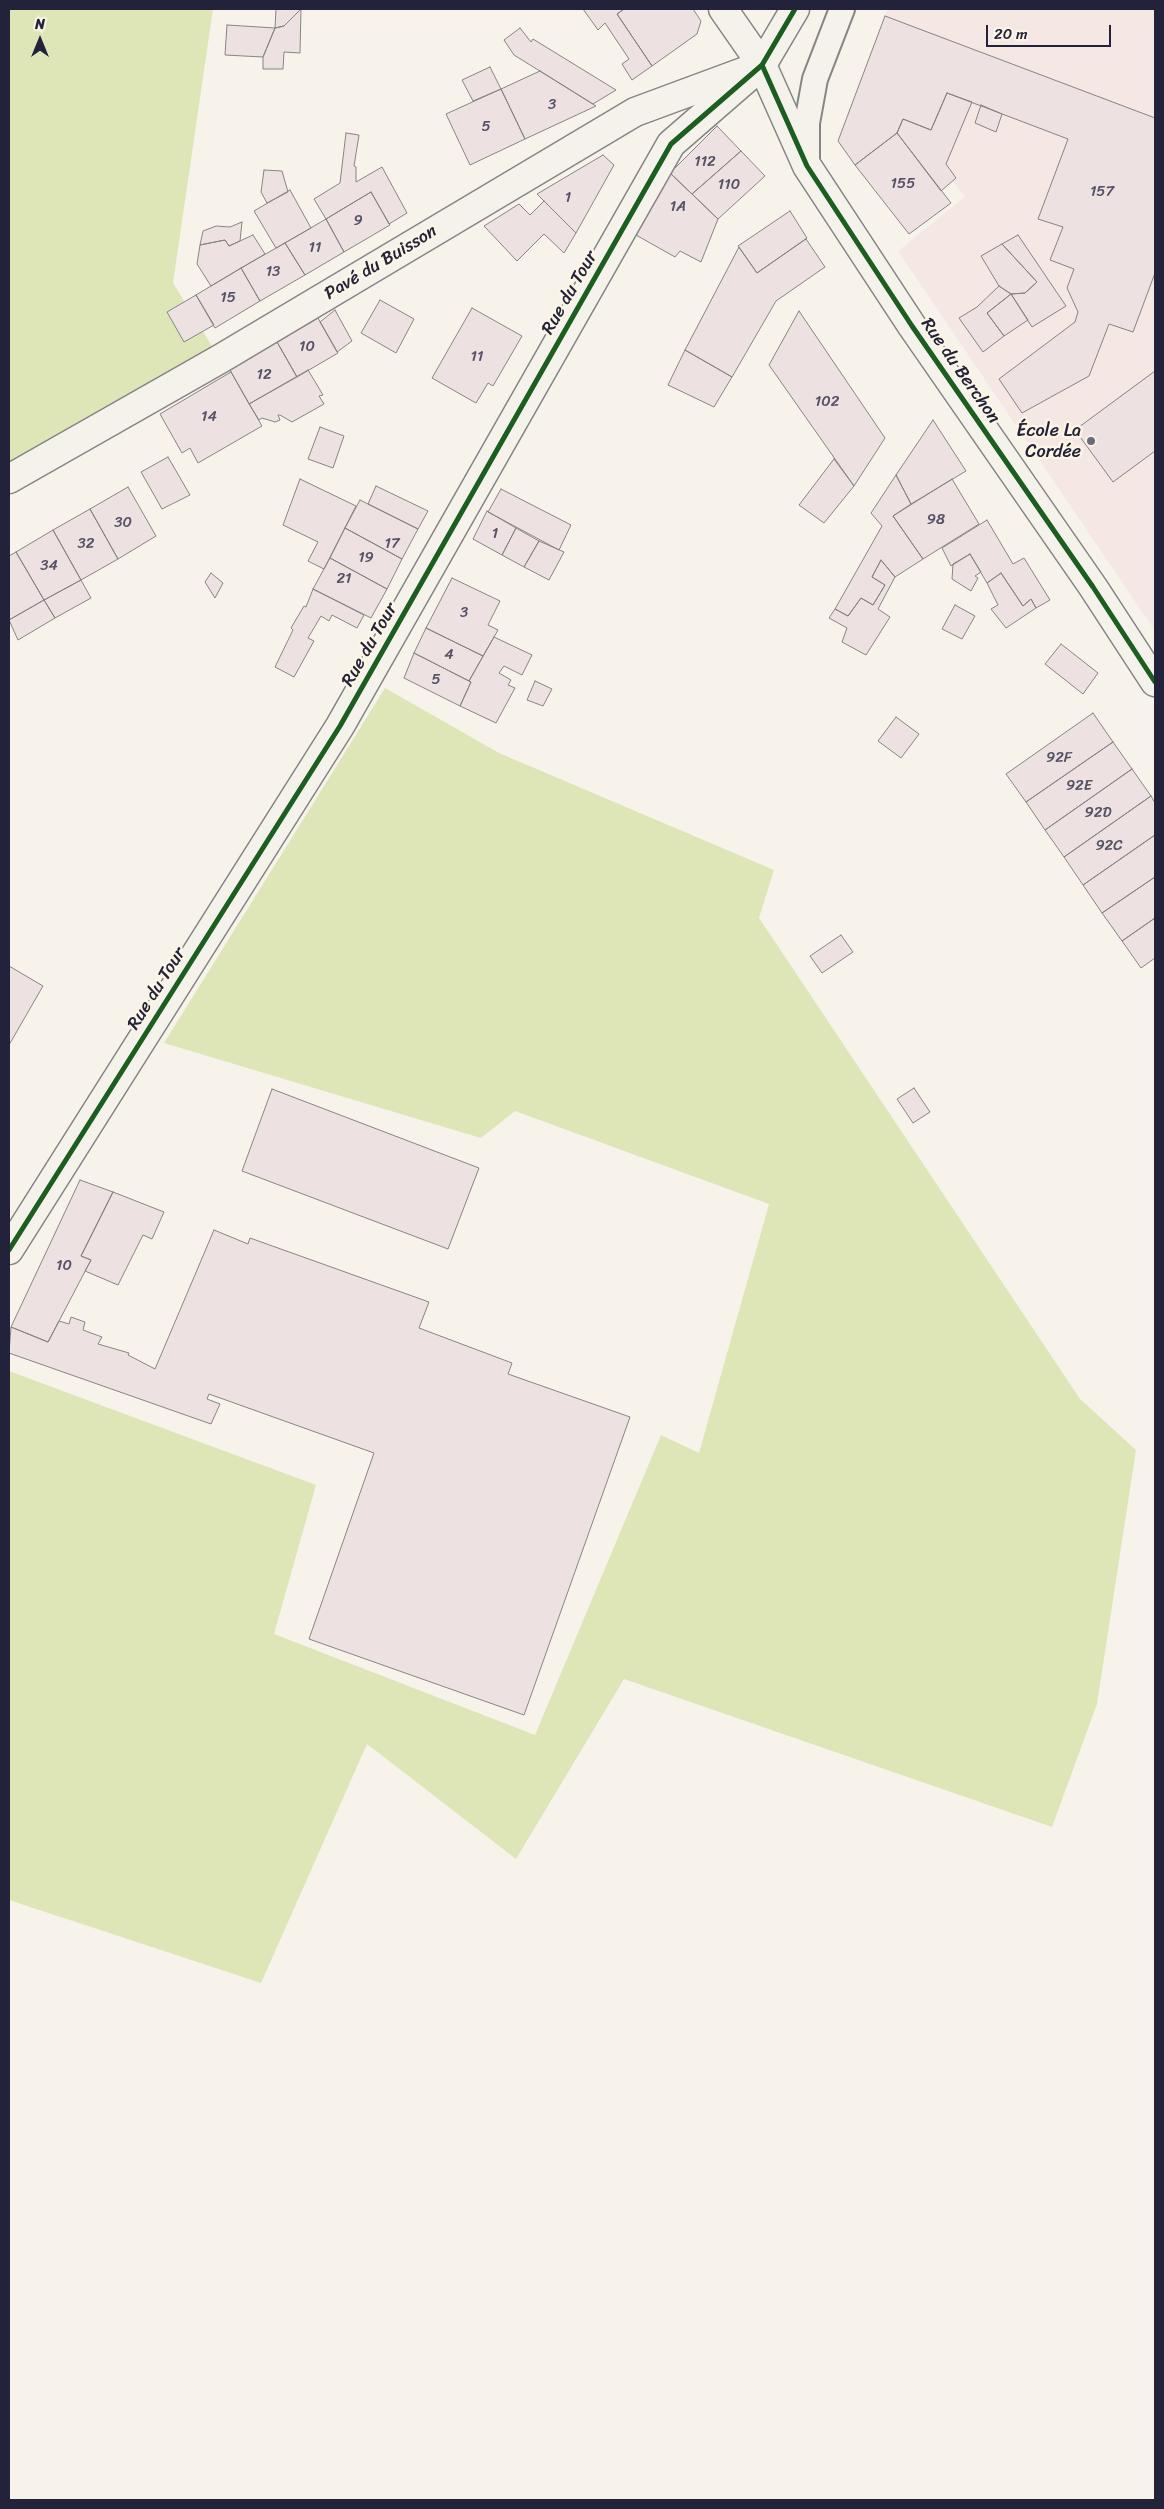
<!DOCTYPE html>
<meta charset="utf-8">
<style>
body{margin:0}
#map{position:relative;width:1164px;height:2509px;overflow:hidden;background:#f7f3ea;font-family:Sriracha,sans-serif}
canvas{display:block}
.frame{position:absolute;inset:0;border:10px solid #22223b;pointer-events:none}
.north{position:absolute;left:15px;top:15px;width:50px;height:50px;-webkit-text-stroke:4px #fcf5e5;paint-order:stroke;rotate:0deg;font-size:14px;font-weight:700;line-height:20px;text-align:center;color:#22223b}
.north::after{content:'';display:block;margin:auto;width:18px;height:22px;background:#22223b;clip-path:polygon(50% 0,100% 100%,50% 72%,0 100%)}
.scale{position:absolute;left:986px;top:25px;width:125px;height:22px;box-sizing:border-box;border:2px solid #22223b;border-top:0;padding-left:6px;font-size:15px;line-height:18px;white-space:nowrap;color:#22223b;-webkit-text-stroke:4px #fcf5e5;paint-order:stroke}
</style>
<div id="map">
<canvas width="1164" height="2509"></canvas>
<div class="frame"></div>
<div class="north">N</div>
<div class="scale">20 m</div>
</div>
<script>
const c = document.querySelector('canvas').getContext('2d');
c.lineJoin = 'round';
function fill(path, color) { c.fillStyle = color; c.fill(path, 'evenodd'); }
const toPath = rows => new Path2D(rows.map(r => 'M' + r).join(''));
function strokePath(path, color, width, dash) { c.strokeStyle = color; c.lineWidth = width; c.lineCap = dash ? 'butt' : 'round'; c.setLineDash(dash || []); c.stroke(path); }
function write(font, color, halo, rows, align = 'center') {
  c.font = font + ' Sriracha,sans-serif'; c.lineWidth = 5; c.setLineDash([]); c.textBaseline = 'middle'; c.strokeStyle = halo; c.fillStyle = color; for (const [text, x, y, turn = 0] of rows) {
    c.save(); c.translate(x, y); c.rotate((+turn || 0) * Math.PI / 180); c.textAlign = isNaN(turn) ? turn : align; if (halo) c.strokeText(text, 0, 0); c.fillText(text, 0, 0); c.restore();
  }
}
fill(toPath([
 [888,9,1155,9,1155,631,898,251,965,197,912,128,933,73,872,50]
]), '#f5e7e3');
fill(toPath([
 [9,9,213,9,173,283,220,359,9,468],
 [385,688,499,753,774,870,759,918,1080,1399,1136,1450,1097,1704,1052,1827,624,1679,516,1859,367,1744,261,1983,9,1900,9,1371,316,1485,274,1634,535,1735,661,1435,699,1453,769,1204,515,1111,481,1138,164,1043]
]), '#dee6b8');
const building = toPath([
 [276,9,301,9,284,26,275,28,276,9],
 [301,9,300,53,284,52,283,69,263,69,263,57,275,28,284,26,301,9],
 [583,9,624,9,617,14,652,66,632,80,622,64,629,59,605,23,598,30,583,9],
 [624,9,693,9,701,21,697,34,652,66,617,14,624,9],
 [885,16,1155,118,1155,273,1133,332,1109,324,1089,376,1022,413,999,379,1075,322,1078,312,1067,288,1074,269,1050,260,1063,227,1038,219,1068,139,947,93,931,130,903,119,897,133,855,165,838,141,885,16],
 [227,25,275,28,263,57,225,55,227,25],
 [520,28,531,42,533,39,616,90,593,104,514,55,504,40,520,28],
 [490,67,501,89,473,101,462,80,490,67],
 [540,71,596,106,525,139,501,89,540,71],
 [501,89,525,139,470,165,446,114,501,89],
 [947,93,972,102,946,164,956,178,941,191,897,133,903,119,931,130,947,93],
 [981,105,1002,114,996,132,975,123,981,105],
 [717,126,741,151,692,194,670,173,717,126],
 [346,133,359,135,354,166,356,167,356,182,382,167,407,213,389,224,371,192,326,219,314,199,340,183,346,133],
 [897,133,951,203,909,234,855,165,897,133],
 [741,151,765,176,718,219,692,194,741,151],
 [603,155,614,165,576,233,537,194,603,155],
 [264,170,282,171,288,192,267,203,261,192,264,170],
 [670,173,718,219,701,262,680,251,675,257,636,235,670,173],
 [290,190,311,228,276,248,254,211,290,190],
 [371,192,390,225,344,252,326,219,371,192],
 [544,201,576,233,564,253,544,234,517,261,484,226,519,204,530,215,544,201],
 [790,211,807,238,757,273,738,246,790,211],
 [326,219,344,252,305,275,285,243,326,219],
 [242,222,240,241,229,246,225,240,200,245,203,231,216,226,230,227,242,222],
 [253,235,265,254,211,286,197,264,200,245,225,240,229,246,253,235],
 [1018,235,1066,306,1032,327,1011,294,1025,293,1037,282,1002,244,1018,235],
 [806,239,825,267,776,301,732,377,685,350,739,247,757,273,806,239],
 [285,243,305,275,260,301,241,268,285,243],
 [1002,244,1037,282,1025,293,1011,294,999,286,981,256,1002,244],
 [241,268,260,301,215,328,196,295,241,268],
 [999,286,1011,294,987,313,1004,336,983,352,959,318,977,307,999,286],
 [1011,294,1028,320,1004,336,987,313,1011,294],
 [196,295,214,325,184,342,167,312,196,295],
 [380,300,414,319,396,353,361,333,380,300],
 [472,308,522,336,493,386,488,383,476,403,432,378,472,308],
 [335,310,352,341,337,352,320,322,335,310],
 [799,311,885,438,854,486,769,365,799,311],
 [318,318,338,353,297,377,277,342,318,318],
 [277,342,297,377,249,404,230,370,277,342],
 [685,350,732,377,714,407,668,385,685,350],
 [308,370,323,395,319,396,324,404,292,422,280,415,278,415,280,420,275,422,262,418,259,420,249,404,308,370],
 [1155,371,1155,451,1113,482,1075,430,1155,371],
 [231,372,262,426,198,463,190,448,182,453,160,414,231,372],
 [933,420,966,471,911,504,896,475,933,420],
 [320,427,344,436,333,468,308,459,320,427],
 [168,457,190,495,162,509,141,472,168,457],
 [834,459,854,486,824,523,799,505,834,459],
 [896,475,911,504,893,516,923,559,895,577,881,560,872,577,885,585,873,605,861,598,848,616,835,609,882,526,871,513,896,475],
 [300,479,356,506,324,569,308,561,318,542,283,525,300,479],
 [952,479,979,524,923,559,893,516,952,479],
 [376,486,428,511,418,529,368,504,376,486],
 [128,487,156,536,118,559,90,509,128,487],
 [501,489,571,525,559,550,488,512,501,489],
 [360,500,418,529,402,559,345,528,360,500],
 [90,509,118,559,81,580,53,530,90,509],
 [487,511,516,528,502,555,473,539,487,511],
 [987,520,1013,564,1024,558,1050,600,1036,608,1031,599,1023,606,1001,573,987,583,970,554,951,566,942,548,987,520],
 [345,528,402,559,387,589,330,558,345,528],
 [516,528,539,541,524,567,502,555,516,528],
 [53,530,81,580,44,600,16,552,53,530],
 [539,541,564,552,549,580,524,567,539,541],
 [16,552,44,600,9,620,9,556,16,552],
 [970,554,981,572,975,576,978,578,971,591,952,579,953,564,970,554],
 [330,558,387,589,371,618,313,589,330,558],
 [881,560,895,577,878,609,890,617,866,655,842,642,847,628,829,618,835,609,848,616,861,598,873,605,885,585,872,577,881,560],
 [211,573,223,583,215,598,205,582,211,573],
 [1001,573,1023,606,1031,599,1036,608,1006,628,991,609,998,605,987,583,1001,573],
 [452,578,500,601,488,625,498,630,483,656,426,628,452,578],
 [81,580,91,598,55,618,44,600,81,580],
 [313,589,364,615,357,628,332,615,329,621,321,616,308,638,314,641,294,677,275,667,293,630,291,628,304,606,306,607,313,589],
 [44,600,55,618,18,640,9,620,44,600],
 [955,605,975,616,962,639,942,629,955,605],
 [426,628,483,656,469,681,414,653,426,628],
 [494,637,532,655,522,675,504,666,499,673,511,680,508,685,515,688,496,723,460,706,471,682,469,681,494,637],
 [1061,644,1098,673,1083,694,1045,664,1061,644],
 [414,653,471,682,460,706,404,678,414,653],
 [535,681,552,689,543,706,527,700,535,681],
 [1093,713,1113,742,1026,802,1006,774,1093,713],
 [896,717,919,734,901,758,878,741,896,717],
 [1113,742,1132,769,1045,830,1026,802,1113,742],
 [1132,769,1151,796,1064,857,1045,830,1132,769],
 [1151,796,1155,803,1155,835,1083,885,1064,857,1151,796],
 [1155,835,1155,877,1102,913,1083,885,1155,835],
 [1155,877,1155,918,1122,941,1102,913,1155,877],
 [1155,918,1155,958,1141,968,1122,941,1155,918],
 [841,935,853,952,822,973,810,956,841,935],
 [9,966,43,986,9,1045,9,966],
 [914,1088,930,1112,913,1123,897,1099,914,1088],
 [272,1089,479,1168,448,1249,242,1171,272,1089],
 [80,1180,113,1192,81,1256,91,1260,48,1342,11,1327,80,1180],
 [113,1192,164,1212,152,1239,143,1235,118,1285,85,1271,91,1260,81,1256,113,1192],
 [214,1230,248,1244,250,1238,429,1302,419,1328,512,1363,508,1374,630,1417,524,1715,309,1639,374,1453,209,1394,207,1399,220,1404,211,1424,9,1353,11,1327,48,1342,59,1321,69,1324,71,1317,85,1322,83,1330,102,1337,98,1344,129,1353,128,1355,155,1369,214,1230]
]);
fill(building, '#ede1e2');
strokePath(building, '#868485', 1);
const lane = toPath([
 [807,164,807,123,815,79,842,9]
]);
const street = toPath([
 [9,479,220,359,635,112,762,65,723,9]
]);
const secondary = toPath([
 [762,65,807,166,912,326,1093,587,1155,682],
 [9,1250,340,726,671,144,762,65,795,9]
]);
strokePath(lane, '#868485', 28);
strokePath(street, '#868485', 31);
strokePath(secondary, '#868485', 31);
strokePath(lane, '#f5f2ec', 24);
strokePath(street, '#f5f2ec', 28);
strokePath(secondary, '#f5f2ec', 28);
strokePath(toPath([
 [762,65,807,166,912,326,1093,587,1155,682],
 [9,1250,340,726,671,144,762,65,795,9]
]), '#1b5e20', 5);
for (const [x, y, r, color] of [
 [1091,441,5,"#6d6b78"]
]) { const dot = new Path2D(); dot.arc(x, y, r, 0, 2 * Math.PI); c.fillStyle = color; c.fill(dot); strokePath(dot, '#fcf5e5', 2); }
write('15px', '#555265', null, [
 ["3",552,105],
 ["5",486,127],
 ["112",705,162],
 ["155",903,184],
 ["110",729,185],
 ["157",1102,192],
 ["1",568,198],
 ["1A",678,207],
 ["9",358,221],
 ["11",315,248],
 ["13",273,272],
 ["15",228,298],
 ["10",307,347],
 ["11",477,357],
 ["12",264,375],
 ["102",827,402],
 ["14",209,417],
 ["98",936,520],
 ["30",123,523],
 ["1",495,534],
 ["32",86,544],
 ["17",392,544],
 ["19",366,558],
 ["34",49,566],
 ["21",344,579],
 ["3",464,613],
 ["4",449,655],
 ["5",436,680],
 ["92F",1059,758],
 ["92E",1079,786],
 ["92D",1098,813],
 ["92C",1109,846],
 ["10",64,1266]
]);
write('18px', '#22223b', '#fcf5e5', [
 ["Pavé du Buisson",381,263,-31],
 ["Rue du Tour",570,293,-60],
 ["Rue du Berchon",960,371,55],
 ["Rue du Tour",370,645,-60],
 ["Rue du Tour",157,989,-58]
]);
write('18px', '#22223b', '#fcf5e5', [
 ["École La",1081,431],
 ["Cordée",1081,452]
], 'right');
</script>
